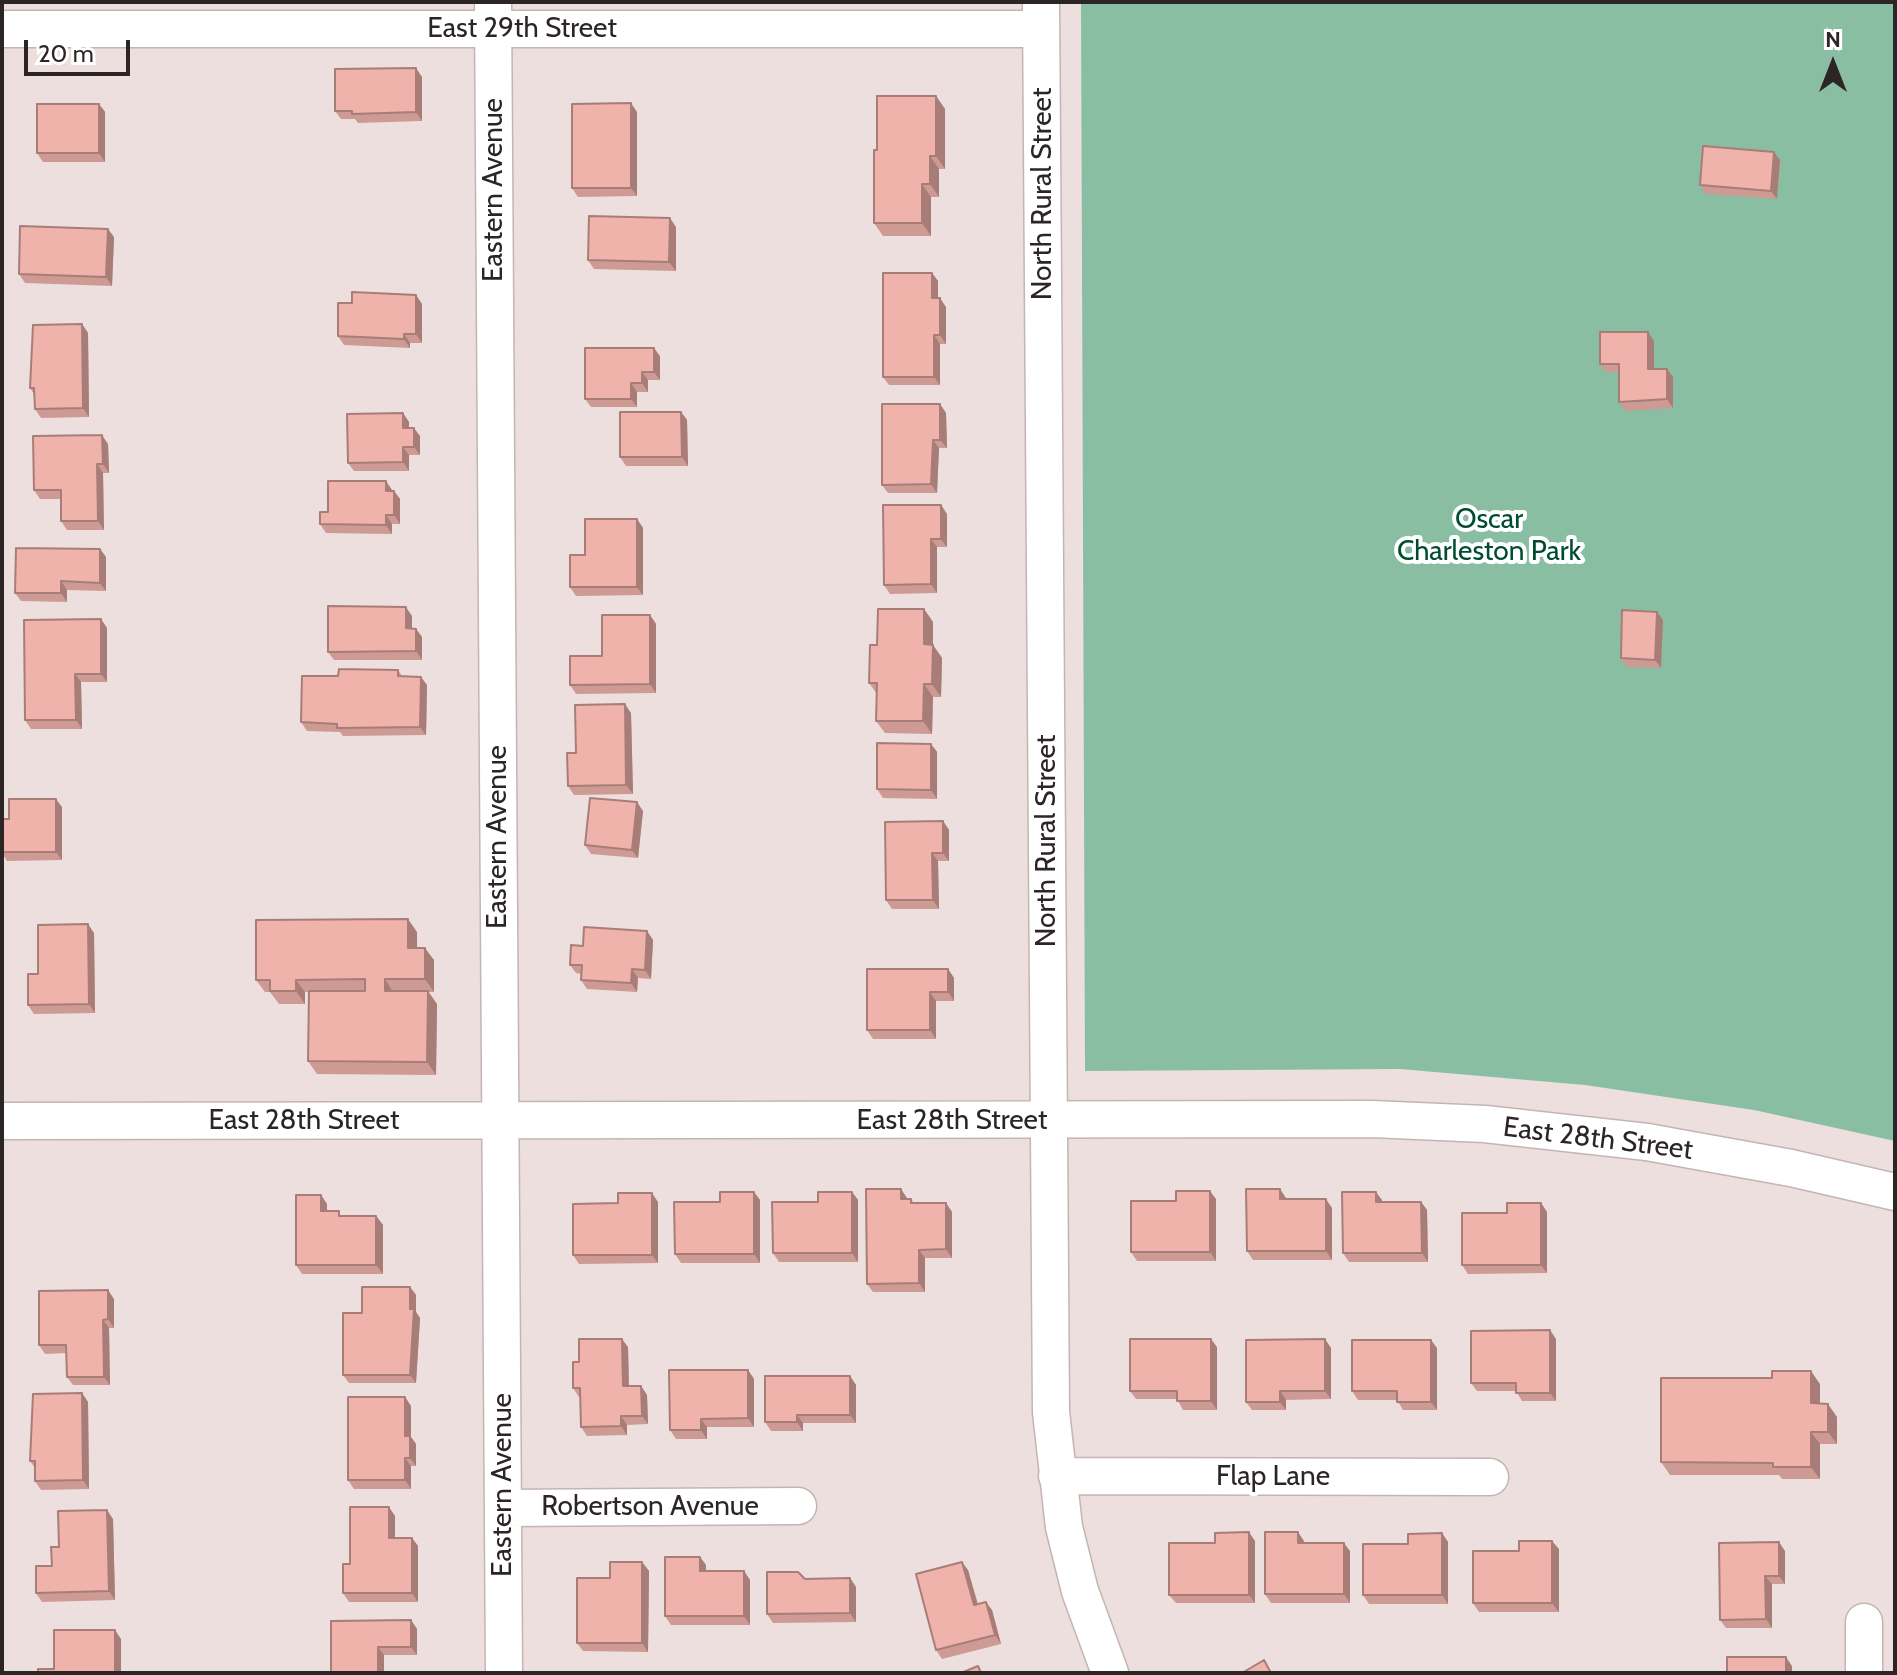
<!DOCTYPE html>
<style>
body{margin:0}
#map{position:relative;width:1897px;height:1675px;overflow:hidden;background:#eddfdd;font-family:Cabin,sans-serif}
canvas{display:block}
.frame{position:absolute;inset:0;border:4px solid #2b2625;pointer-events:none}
.north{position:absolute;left:1793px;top:24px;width:80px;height:80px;-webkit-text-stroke:6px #fff;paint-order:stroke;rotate:0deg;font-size:22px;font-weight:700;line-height:32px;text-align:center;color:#2b2625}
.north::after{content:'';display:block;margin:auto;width:28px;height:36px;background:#2b2625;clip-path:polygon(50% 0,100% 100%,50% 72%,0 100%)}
.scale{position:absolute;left:24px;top:40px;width:106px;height:36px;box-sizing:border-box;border:4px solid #2b2625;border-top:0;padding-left:10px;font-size:24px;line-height:28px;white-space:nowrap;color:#2b2625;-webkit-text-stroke:6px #fff;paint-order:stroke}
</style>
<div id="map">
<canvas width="1897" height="1675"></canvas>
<div class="frame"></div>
<div class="north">N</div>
<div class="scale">20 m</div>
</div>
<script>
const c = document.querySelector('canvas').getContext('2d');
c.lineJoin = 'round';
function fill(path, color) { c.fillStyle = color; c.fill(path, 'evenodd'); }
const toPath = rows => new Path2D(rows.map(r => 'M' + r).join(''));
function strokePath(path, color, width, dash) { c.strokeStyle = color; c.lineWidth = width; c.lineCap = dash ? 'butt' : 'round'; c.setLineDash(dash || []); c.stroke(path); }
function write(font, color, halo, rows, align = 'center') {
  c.font = font + ' Cabin,sans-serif'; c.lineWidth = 8; c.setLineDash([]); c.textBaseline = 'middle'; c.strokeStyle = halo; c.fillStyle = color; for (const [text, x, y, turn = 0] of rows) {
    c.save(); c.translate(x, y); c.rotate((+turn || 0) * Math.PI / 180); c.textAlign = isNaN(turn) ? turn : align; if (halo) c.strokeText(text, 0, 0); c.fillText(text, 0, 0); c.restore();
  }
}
fill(toPath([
 [1081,2,1895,2,1895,1141,1754,1110,1585,1085,1400,1069,1085,1071]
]), '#8abea3');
const minor = toPath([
 [493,2,504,1673],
 [1041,2,1051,1412,1064,1527,1080,1591,1110,1673],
 [2,29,1041,29],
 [2,1121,1372,1119,1485,1124,1647,1142,1791,1168,1895,1192],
 [1057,1476,1490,1477],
 [503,1508,798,1506],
 [1864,1622,1864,1673]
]);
strokePath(minor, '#c3b5b4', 39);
strokePath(minor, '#fff', 36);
fill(toPath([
 [422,77,422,121,358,123,355,119,341,119,335,111],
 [936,96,945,109,945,169,939,169,939,197,931,197,931,236,883,236,874,223,877,150],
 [99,104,105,112,105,162,43,162,37,153],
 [637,112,637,196,578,197,572,188],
 [1780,160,1777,199,1706,194,1700,185],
 [676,227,676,271,594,269,588,260],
 [114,237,112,286,25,283,19,274],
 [932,273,938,281,938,298,946,307,946,344,940,344,940,385,889,385,883,377],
 [416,295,422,304,422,343,410,343,410,348,344,345,338,336,352,303],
 [82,324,88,333,89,417,41,418,35,409,34,394,30,388],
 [1654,341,1654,369,1667,369,1673,377,1673,408,1625,411,1619,402,1619,372,1606,372,1600,364],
 [660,356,660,380,648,380,648,392,637,392,637,407,591,407,585,399],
 [940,404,946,413,947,448,939,448,937,493,888,493,882,485],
 [681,412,687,420,688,466,626,466,620,457],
 [403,413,409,422,409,428,420,436,420,455,409,455,409,471,354,471,348,463],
 [108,444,109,473,103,473,104,530,67,530,61,521,61,499,40,499,34,490],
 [386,481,392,491,394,491,400,499,400,524,392,524,392,534,326,533,320,524,328,512],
 [941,505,947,514,947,547,937,547,937,593,890,594,884,585],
 [637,519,643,528,643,595,576,596,570,587,585,555],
 [100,549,106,557,106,591,67,590,67,602,21,601,15,593],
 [924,609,933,622,933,645,942,658,941,697,933,697,932,734,885,733,876,721,877,694,869,683,877,645],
 [650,615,656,624,656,693,576,694,570,685],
 [412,616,412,628,416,629,422,637,422,660,334,660,328,652],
 [101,619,107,628,107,682,81,682,82,729,31,729,25,720],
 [1663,620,1661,668,1627,667,1621,658],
 [398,670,402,676,427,685,426,735,343,736,340,732,307,731,301,722,338,676],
 [631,713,633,794,574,795,568,786,576,753],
 [931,744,937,752,937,799,883,798,877,789],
 [62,807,62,860,7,861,2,853,2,819,9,819],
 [643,811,638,858,591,854,585,845],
 [943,821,949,830,949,861,938,861,939,909,892,909,886,900],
 [647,931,653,940,651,979,638,978,637,992,587,989,581,980,582,974,576,973,570,965,583,946],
 [417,932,417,948,434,960,434,992,428,992,437,1004,436,1075,317,1074,308,1061,309,992,305,992,305,1004,279,1004,270,992,265,992,256,980],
 [94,933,95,1013,34,1014,28,1005,38,974],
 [948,969,954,978,954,1001,936,1001,936,1039,873,1039,867,1030],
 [901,1189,907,1199,911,1199,914,1203,946,1203,952,1212,952,1258,925,1258,925,1292,873,1292,867,1284],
 [754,1192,760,1200,760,1263,681,1263,675,1254,720,1202],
 [852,1192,858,1200,858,1262,779,1262,773,1253,818,1202],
 [321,1195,327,1204,327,1211,343,1216,376,1216,383,1225,383,1274,302,1274,296,1265],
 [1286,1198,1286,1199,1332,1208,1332,1260,1253,1260,1247,1251],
 [1216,1199,1216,1261,1137,1261,1131,1252,1176,1201],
 [1382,1200,1382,1202,1421,1202,1427,1210,1428,1262,1349,1262,1343,1253],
 [658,1202,658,1263,579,1264,573,1255],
 [1541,1203,1547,1212,1547,1273,1468,1274,1462,1265,1507,1213],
 [410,1287,416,1295,416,1312,420,1318,416,1383,349,1383,343,1375,362,1313],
 [114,1299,114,1328,109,1328,110,1385,73,1385,67,1377,66,1353,45,1354,39,1345],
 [1556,1339,1556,1401,1522,1401,1516,1391,1477,1391,1471,1383],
 [628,1347,629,1386,641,1386,647,1395,648,1424,627,1425,627,1435,587,1436,581,1427,580,1397,579,1397,573,1388,579,1362],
 [1217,1347,1217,1410,1183,1410,1177,1399,1136,1399,1130,1391],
 [1331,1348,1331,1399,1286,1400,1286,1410,1252,1410,1246,1402],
 [1437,1348,1437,1410,1403,1410,1397,1400,1358,1400,1352,1391],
 [748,1370,754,1379,754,1427,707,1427,707,1439,676,1439,670,1430],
 [850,1376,856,1385,856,1423,803,1423,803,1431,771,1431,765,1422],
 [1820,1384,1820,1404,1837,1417,1837,1444,1820,1444,1820,1479,1782,1479,1779,1475,1670,1475,1661,1462],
 [82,1393,88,1402,89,1489,41,1490,35,1481,35,1468,30,1461],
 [405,1397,411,1406,411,1437,416,1444,416,1466,411,1466,411,1489,354,1489,348,1480],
 [395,1516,395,1538,412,1538,418,1546,418,1602,349,1602,343,1593,350,1564],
 [113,1519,115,1600,42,1602,36,1593,52,1566,59,1547],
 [1442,1533,1448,1542,1448,1604,1369,1604,1363,1595,1408,1544],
 [1255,1541,1255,1603,1176,1603,1169,1595,1215,1543],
 [1304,1541,1304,1543,1350,1551,1350,1603,1271,1603,1265,1594],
 [1559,1549,1559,1612,1479,1612,1473,1603,1519,1551],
 [1785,1551,1785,1584,1772,1584,1772,1628,1726,1628,1720,1620],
 [700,1557,706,1565,706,1571,744,1571,750,1580,750,1625,671,1625,665,1616],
 [642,1562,649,1571,648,1652,583,1651,577,1643],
 [968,1570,978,1604,992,1610,1001,1644,942,1659,936,1650],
 [850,1578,856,1587,856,1622,773,1623,767,1614,805,1579],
 [411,1620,417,1629,417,1655,384,1655,384,1673,331,1673]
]), '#ce9a94');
fill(toPath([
 [416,68,422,77,422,121,416,112],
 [936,96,945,109,945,169,936,156],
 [631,103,637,112,637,196,631,188],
 [99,104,105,112,105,162,99,153],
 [1774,152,1780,160,1777,199,1771,191],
 [930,156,939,169,939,197,930,184],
 [922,184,931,197,931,236,922,223],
 [670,218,676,227,676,271,669,262],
 [108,229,114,237,112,286,106,277],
 [932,273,938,281,938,307,932,298],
 [416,295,422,304,422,343,416,334],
 [940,298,946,307,946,344,940,335],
 [82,324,88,333,89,417,83,408],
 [1648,332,1654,341,1654,377,1648,369],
 [404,334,410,343,410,348,404,339],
 [934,335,940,344,940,385,934,377],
 [654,348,660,356,660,380,654,372],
 [1667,369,1673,377,1673,408,1667,399],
 [642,372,648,380,648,392,642,383],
 [631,383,637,392,637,407,631,399],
 [940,404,946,413,947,448,940,440],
 [681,412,687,420,688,466,682,457],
 [403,413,409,422,409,436,403,428],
 [414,428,420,436,420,455,414,447],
 [102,435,108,444,109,473,103,464],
 [933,440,939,448,937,493,931,484],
 [403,447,409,455,409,471,403,462],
 [97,464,103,473,104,530,98,521],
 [386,481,392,490,392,499,386,491],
 [394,491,400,499,400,524,394,515],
 [941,505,947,514,947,547,941,539],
 [386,515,392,524,392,534,386,525],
 [637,519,643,528,643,595,637,587],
 [931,539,937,547,937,593,931,584],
 [100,549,106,557,106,591,100,583],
 [61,581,67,590,67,602,61,593],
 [406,607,412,616,412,637,406,628],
 [924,609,933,622,933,645,942,658,941,697,932,684,924,644],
 [1657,612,1663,620,1661,668,1655,660],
 [650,615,656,624,656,693,650,684],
 [101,619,107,628,107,682,101,674],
 [416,629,422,637,422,660,416,651],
 [75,674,81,682,82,729,76,720],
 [421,677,427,685,426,735,420,727],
 [924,684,933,697,932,734,923,721],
 [625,704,631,713,633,794,626,785],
 [931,744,937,752,937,799,931,790],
 [56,799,62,807,62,860,56,852],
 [637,802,643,811,638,858,632,850],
 [943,821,949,830,949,861,943,853],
 [932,853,938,861,939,909,933,900],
 [408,919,417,932,417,960,408,948],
 [88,924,94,933,95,1013,89,1004],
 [647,931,653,940,651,979,645,970],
 [425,948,434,960,434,992,425,979],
 [632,969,638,978,637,992,631,983],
 [948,969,954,978,954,1001,948,992],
 [385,979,393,992,385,991],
 [296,980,305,992,305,1004,296,991],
 [428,991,437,1004,436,1075,427,1062],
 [930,992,936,1001,936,1039,930,1030],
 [901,1189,907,1198,907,1207,901,1199],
 [1280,1189,1286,1198,1286,1208,1280,1199],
 [1210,1191,1216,1199,1216,1261,1210,1252],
 [754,1192,760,1200,760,1263,754,1254],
 [852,1192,858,1200,858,1262,852,1253],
 [1376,1192,1382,1200,1382,1210,1376,1202],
 [652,1193,658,1202,658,1263,652,1255],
 [321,1195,327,1204,327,1220,321,1211],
 [1326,1199,1332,1208,1332,1260,1326,1251],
 [1421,1202,1427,1210,1428,1262,1422,1253],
 [946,1203,952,1212,952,1258,946,1249],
 [1541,1203,1547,1212,1547,1273,1541,1265],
 [376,1216,383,1225,383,1274,376,1265],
 [919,1250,925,1258,925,1292,919,1283],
 [410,1287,416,1295,416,1312,420,1318,416,1383,410,1375],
 [108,1290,114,1299,114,1328,108,1319],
 [103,1320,109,1328,110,1385,104,1377],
 [1550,1330,1556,1339,1556,1401,1550,1393],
 [622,1339,628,1347,629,1395,623,1386],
 [1211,1339,1217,1347,1217,1410,1211,1401],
 [1325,1339,1331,1348,1331,1399,1325,1391],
 [1431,1340,1437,1348,1437,1410,1431,1402],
 [748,1370,754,1379,754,1427,748,1418],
 [1811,1371,1820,1384,1820,1416,1811,1403],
 [850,1376,856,1385,856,1423,850,1415],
 [641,1386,647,1395,648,1424,642,1416],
 [1280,1391,1286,1400,1286,1410,1280,1402],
 [82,1393,88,1402,89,1489,83,1480],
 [405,1397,411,1406,411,1437,416,1444,416,1466,410,1458,405,1436],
 [1828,1404,1837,1417,1837,1444,1828,1432],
 [797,1415,803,1423,803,1431,797,1422],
 [621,1416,627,1425,627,1435,621,1426],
 [701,1419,707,1427,707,1439,701,1430],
 [1811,1432,1820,1444,1820,1479,1811,1467],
 [405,1458,411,1466,411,1489,405,1480],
 [389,1507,395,1516,395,1546,389,1538],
 [107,1510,113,1519,115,1600,109,1591],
 [1249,1532,1255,1541,1255,1603,1249,1595],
 [1298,1532,1304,1541,1304,1551,1298,1543],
 [1442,1533,1448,1542,1448,1604,1442,1595],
 [412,1538,418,1546,418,1602,412,1593],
 [1552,1541,1559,1549,1559,1612,1552,1603],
 [1779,1542,1785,1551,1785,1584,1779,1576],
 [1344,1543,1350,1551,1350,1603,1344,1594],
 [700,1557,706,1565,706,1580,700,1571],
 [642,1562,649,1571,648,1652,642,1643],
 [962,1562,968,1570,980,1613,974,1605],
 [744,1571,750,1580,750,1625,744,1616],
 [1765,1576,1772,1584,1772,1628,1766,1619],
 [850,1578,856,1587,856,1622,850,1613],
 [986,1602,992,1610,1001,1644,995,1635],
 [411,1620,417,1629,417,1655,411,1647],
 [115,1630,121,1639,121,1673,115,1673],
 [378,1647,384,1655,384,1673,378,1673],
 [1786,1657,1792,1666,1792,1673,1786,1673]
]), '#a87d78');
const building = toPath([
 [416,68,416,112,352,114,352,111,335,111,335,69,416,68],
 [877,96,936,96,936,156,930,156,930,184,922,184,922,223,874,223,874,150,877,150,877,96],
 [631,103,631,188,572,188,572,104,631,103],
 [37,104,99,104,99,153,37,153,37,104],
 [1703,146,1774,152,1771,191,1700,185,1703,146],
 [589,216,670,218,669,262,588,260,589,216],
 [20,226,108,229,106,277,19,274,20,226],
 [883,273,932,273,932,298,940,298,940,335,934,335,934,377,883,377,883,273],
 [352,292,416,295,416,334,404,334,404,339,338,336,338,303,352,303,352,292],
 [82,324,83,408,35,409,34,388,30,388,33,325,82,324],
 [1600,332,1648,332,1648,369,1667,369,1667,399,1619,402,1619,364,1600,364,1600,332],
 [585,348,654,348,654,372,642,372,642,383,631,383,631,399,585,399,585,348],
 [882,404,940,404,940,440,933,440,931,484,882,485,882,404],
 [620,412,681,412,682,457,620,457,620,412],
 [403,413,403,428,414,428,414,447,403,447,403,462,348,463,347,414,403,413],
 [102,435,103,464,97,464,98,521,61,521,61,490,34,490,33,436,102,435],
 [328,481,386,481,386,491,394,491,394,515,386,515,386,525,320,524,320,512,328,512,328,481],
 [883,505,941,505,941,539,931,539,931,584,884,585,883,505],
 [585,519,637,519,637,587,570,587,570,555,585,555,585,519],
 [16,548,100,549,100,583,61,581,61,593,15,593,16,548],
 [328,606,406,607,406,628,416,629,416,651,328,652,328,606],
 [878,609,924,609,924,644,933,645,932,684,924,684,923,721,876,721,877,683,869,683,870,645,877,645,878,609],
 [1622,610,1657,612,1655,660,1621,658,1622,610],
 [602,615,650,615,650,684,570,685,570,656,602,656,602,615],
 [101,619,101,674,75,674,76,720,25,720,24,620,101,619],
 [339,669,398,670,398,676,421,677,420,727,337,728,337,724,301,722,302,676,338,676,339,669],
 [625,704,626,785,568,786,567,753,576,753,575,705,625,704],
 [877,743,931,744,931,790,877,789,877,743],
 [590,798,637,802,632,850,585,845,590,798],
 [9,799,56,799,56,852,2,852,2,819,9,819,9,799],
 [943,821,943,853,932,853,933,900,886,900,885,822,943,821],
 [408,919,408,948,425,948,425,979,385,979,385,991,428,991,427,1062,308,1061,309,991,365,991,365,979,296,980,296,991,270,991,270,980,256,980,256,920,408,919],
 [88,924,89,1004,28,1005,28,974,38,974,38,925,88,924],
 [584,927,647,931,645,970,632,969,631,983,581,980,582,965,570,965,571,945,583,946,584,927],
 [867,969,948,969,948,992,930,992,930,1030,867,1030,867,969],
 [866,1189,901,1189,901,1199,911,1199,911,1203,946,1203,946,1249,919,1250,919,1283,867,1284,866,1189],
 [1246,1189,1280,1189,1280,1199,1326,1199,1326,1251,1247,1251,1246,1189],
 [1176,1191,1210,1191,1210,1252,1131,1252,1131,1201,1176,1201,1176,1191],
 [720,1192,754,1192,754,1254,675,1254,674,1202,720,1202,720,1192],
 [818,1192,852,1192,852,1253,773,1253,772,1202,818,1202,818,1192],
 [1342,1192,1376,1192,1376,1202,1421,1202,1422,1253,1343,1253,1342,1192],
 [618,1193,652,1193,652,1255,573,1255,573,1204,618,1203,618,1193],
 [296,1195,321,1195,321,1211,339,1211,339,1216,376,1216,376,1265,296,1265,296,1195],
 [1507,1203,1541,1203,1541,1265,1462,1265,1462,1213,1507,1213,1507,1203],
 [362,1287,410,1287,410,1309,414,1309,410,1375,343,1375,343,1313,362,1313,362,1287],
 [108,1290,108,1319,103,1320,104,1377,67,1377,66,1345,39,1345,39,1291,108,1290],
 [1550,1330,1550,1393,1516,1393,1516,1383,1471,1383,1471,1331,1550,1330],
 [579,1339,622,1339,623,1386,641,1386,642,1416,621,1416,621,1426,581,1427,580,1388,573,1388,573,1362,579,1362,579,1339],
 [1130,1339,1211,1339,1211,1401,1177,1401,1177,1391,1130,1391,1130,1339],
 [1325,1339,1325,1391,1280,1391,1280,1402,1246,1402,1246,1340,1325,1339],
 [1352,1340,1431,1340,1431,1402,1397,1402,1397,1391,1352,1391,1352,1340],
 [669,1370,748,1370,748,1418,701,1419,701,1430,670,1430,669,1370],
 [1772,1371,1811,1371,1811,1403,1828,1404,1828,1432,1811,1432,1811,1467,1773,1467,1773,1463,1661,1462,1661,1378,1772,1378,1772,1371],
 [765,1376,850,1376,850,1415,797,1415,797,1422,765,1422,765,1376],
 [82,1393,83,1480,35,1481,35,1461,30,1461,33,1394,82,1393],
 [348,1397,405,1397,405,1436,410,1436,410,1458,405,1458,405,1480,348,1480,348,1397],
 [350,1507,389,1507,389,1538,412,1538,412,1593,343,1593,343,1564,350,1564,350,1507],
 [107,1510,109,1591,36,1593,36,1566,52,1566,51,1547,59,1547,58,1511,107,1510],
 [1249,1532,1249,1595,1169,1595,1169,1543,1215,1543,1215,1533,1249,1532],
 [1265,1532,1298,1532,1298,1543,1344,1543,1344,1594,1265,1594,1265,1532],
 [1442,1533,1442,1595,1363,1595,1363,1544,1408,1544,1408,1534,1442,1533],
 [1519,1541,1552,1541,1552,1603,1473,1603,1473,1551,1519,1551,1519,1541],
 [1779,1542,1779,1576,1765,1576,1766,1619,1720,1620,1719,1543,1779,1542],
 [665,1557,700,1557,700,1571,744,1571,744,1616,665,1616,665,1557],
 [610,1562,642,1562,642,1643,577,1643,577,1578,610,1578,610,1562],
 [962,1562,974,1605,986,1602,995,1635,936,1650,916,1574,962,1562],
 [767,1572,798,1572,805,1579,850,1578,850,1613,767,1614,767,1572],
 [411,1620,411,1647,378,1647,378,1673,331,1673,331,1621,411,1620],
 [54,1630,115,1630,115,1673,38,1673,38,1669,54,1669,54,1630],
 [1727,1657,1786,1657,1786,1673,1727,1673,1727,1657],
 [1264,1660,1271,1673,1242,1673,1264,1660],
 [978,1666,981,1673,961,1673,978,1666]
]);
fill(building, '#f0b3ac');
strokePath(building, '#a87d78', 2);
write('28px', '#2b2625', '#fff', [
 ["East 29th Street",522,29],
 ["Eastern Avenue",494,190,-90],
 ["North Rural Street",1043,194,-90],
 ["Eastern Avenue",498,837,-90],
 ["North Rural Street",1047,841,-90],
 ["East 28th Street",304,1121],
 ["East 28th Street",952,1121],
 ["East 28th Street",1598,1139,7],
 ["Flap Lane",1273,1477],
 ["Eastern Avenue",503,1485,-90],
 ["Robertson Avenue",650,1507]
]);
write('28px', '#004c31', '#fff', [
 ["Oscar",1489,520],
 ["Charleston Park",1489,552]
]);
</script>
